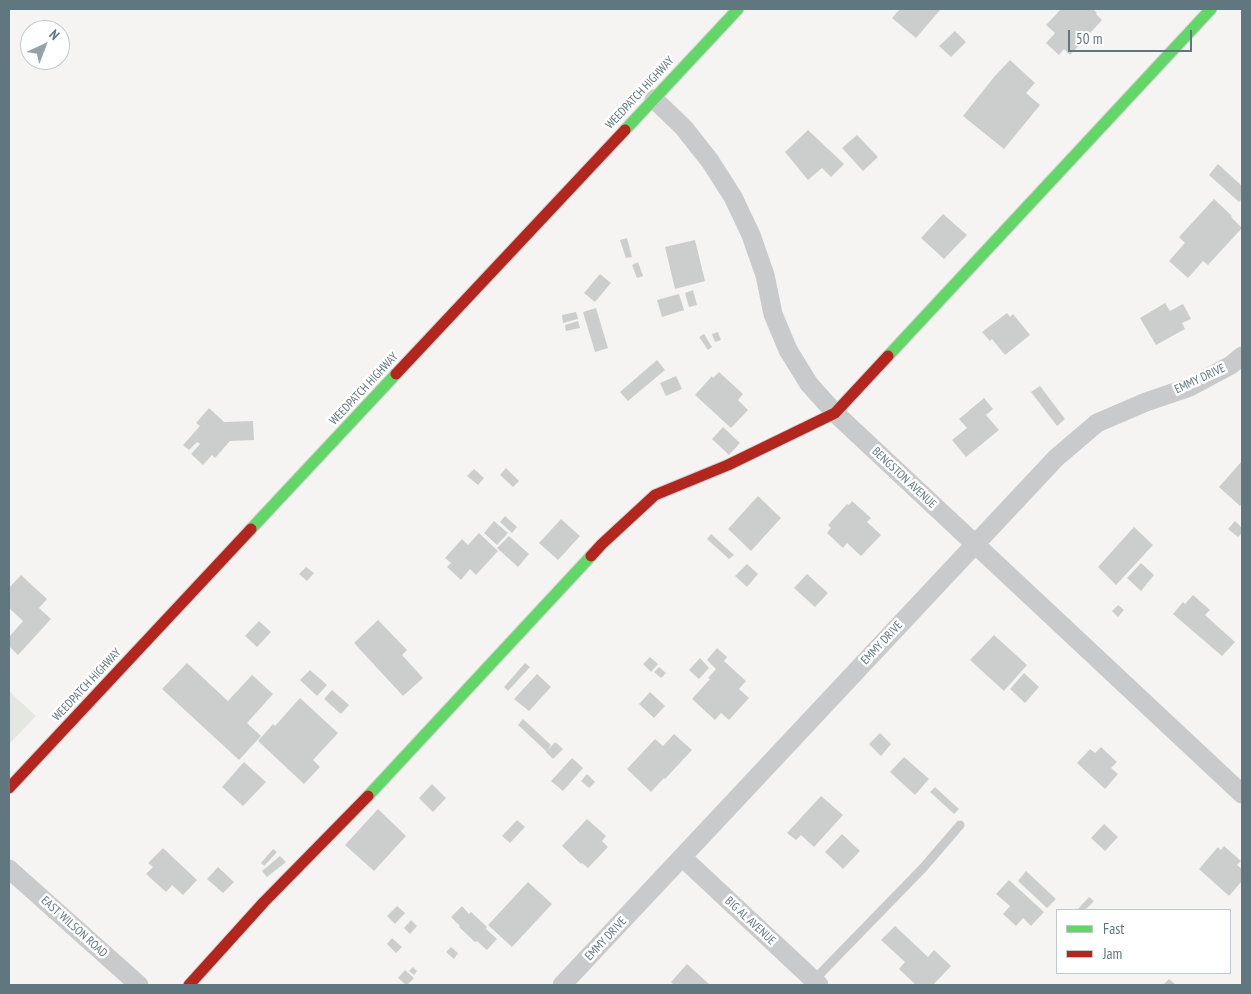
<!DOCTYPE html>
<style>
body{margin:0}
#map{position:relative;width:1251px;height:994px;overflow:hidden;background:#f5f4f3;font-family:"PT Sans Narrow",sans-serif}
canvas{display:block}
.frame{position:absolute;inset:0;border:10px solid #60777f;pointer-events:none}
.legend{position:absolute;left:1056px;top:909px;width:175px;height:65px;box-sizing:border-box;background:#fff;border:1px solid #bfc9cc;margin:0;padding:6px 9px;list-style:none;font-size:15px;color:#60777f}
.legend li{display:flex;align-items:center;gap:10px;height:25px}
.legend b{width:25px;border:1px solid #bfc9cc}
.north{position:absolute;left:20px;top:20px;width:50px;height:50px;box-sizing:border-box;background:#fff;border:1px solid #bfc9cc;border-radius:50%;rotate:43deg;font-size:14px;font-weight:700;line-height:20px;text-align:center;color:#60777f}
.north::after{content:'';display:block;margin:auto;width:18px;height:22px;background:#94a3a8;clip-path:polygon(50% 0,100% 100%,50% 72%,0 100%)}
.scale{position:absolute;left:1068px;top:30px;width:124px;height:22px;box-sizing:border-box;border:2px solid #60777f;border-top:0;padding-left:6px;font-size:15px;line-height:18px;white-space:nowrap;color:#60777f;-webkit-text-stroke:4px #fff;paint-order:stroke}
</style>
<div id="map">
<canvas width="1251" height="994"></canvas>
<div class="frame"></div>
<ul class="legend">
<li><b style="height:6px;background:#63d668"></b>Fast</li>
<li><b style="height:6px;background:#b3261e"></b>Jam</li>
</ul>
<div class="north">N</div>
<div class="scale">50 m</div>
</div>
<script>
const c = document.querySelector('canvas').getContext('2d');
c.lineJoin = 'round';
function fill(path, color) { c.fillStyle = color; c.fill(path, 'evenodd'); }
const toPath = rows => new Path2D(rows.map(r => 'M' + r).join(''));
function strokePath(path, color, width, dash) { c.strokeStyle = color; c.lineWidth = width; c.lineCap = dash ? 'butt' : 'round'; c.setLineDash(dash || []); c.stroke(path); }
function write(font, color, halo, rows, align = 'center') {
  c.font = font + ' "PT Sans Narrow",sans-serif'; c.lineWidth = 5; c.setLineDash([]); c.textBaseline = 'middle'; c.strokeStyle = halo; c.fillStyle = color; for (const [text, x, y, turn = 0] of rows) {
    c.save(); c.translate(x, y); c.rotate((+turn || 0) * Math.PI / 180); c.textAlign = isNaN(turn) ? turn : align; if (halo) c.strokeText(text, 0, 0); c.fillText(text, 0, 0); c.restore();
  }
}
fill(toPath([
 [9,691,36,716,9,744]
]), '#e4e6e0');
fill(toPath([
 [900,9,941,9,916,38,892,18],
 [1061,9,1093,9,1097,13,1096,14,1102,20,1070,55,1064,49,1059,55,1046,43,1055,33,1046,25],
 [955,31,966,42,951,57,939,46],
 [1010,60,1035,83,1026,93,1040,105,1004,149,963,116,994,77],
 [808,130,844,164,831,177,822,168,808,180,785,152],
 [857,135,878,157,863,171,842,148],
 [1218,164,1242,186,1242,199,1239,202,1209,175],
 [1214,199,1232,216,1231,217,1242,228,1208,265,1203,261,1188,278,1169,261,1185,243,1179,237],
 [943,214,967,235,944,259,921,238],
 [627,238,632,257,626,258,620,240],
 [695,240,705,281,675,289,665,247],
 [638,262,643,276,637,278,632,265],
 [600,274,611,283,595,302,584,293],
 [693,290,697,305,689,307,685,293],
 [679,294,684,310,662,317,657,300],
 [1165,303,1170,311,1183,304,1191,319,1182,323,1185,329,1156,345,1140,318],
 [596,308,608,348,595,352,583,312],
 [576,312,578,319,563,323,562,315],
 [1007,313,1010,317,1013,314,1030,335,1005,355,992,339,990,341,982,332],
 [578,321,580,328,566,331,565,325],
 [718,332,721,340,715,342,712,334],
 [704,334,712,347,708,350,699,337],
 [657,360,665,370,628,401,620,392],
 [719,372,743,394,738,400,748,410,731,428,695,395,712,376,713,378],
 [676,376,682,389,666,396,660,383],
 [1040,386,1065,419,1057,426,1031,392],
 [984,398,993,409,986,415,999,430,966,457,952,440,967,428,959,419],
 [209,408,224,422,253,421,254,440,230,441,215,458,212,455,203,465,191,454,200,444,197,442,189,450,183,445,200,426,196,423],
 [723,427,740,443,729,455,712,439],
 [1242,461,1242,503,1240,506,1219,487],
 [506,468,519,481,513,487,500,475],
 [474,469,484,478,478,485,467,476],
 [758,496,781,518,751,551,728,529],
 [852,501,871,518,867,522,881,535,861,556,847,543,843,548,827,533,831,528,828,525,847,504,849,505],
 [505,516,517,527,512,533,500,522],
 [561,519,580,536,558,560,539,543],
 [494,521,508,533,497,545,484,533],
 [1235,521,1242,528,1242,533,1238,537,1228,529],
 [1134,527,1153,545,1116,585,1098,567],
 [479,533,498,551,476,575,470,569,461,580,447,567,451,563,445,558,462,539,468,545],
 [711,534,734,555,729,559,707,539],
 [509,536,529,554,518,567,497,548],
 [1141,563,1154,575,1141,591,1127,578],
 [747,564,758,574,747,587,735,576],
 [306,567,314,573,307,581,299,574],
 [807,574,828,593,815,607,794,588],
 [21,575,47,599,39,608,51,619,18,655,9,646,9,637,23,621,9,608,9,588],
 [1193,595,1210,610,1205,615,1235,642,1222,656,1173,614,1183,602,1185,604],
 [1118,605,1124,610,1118,617,1112,611],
 [378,620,407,650,402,655,423,678,403,696,354,643],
 [259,621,271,632,257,647,245,636],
 [994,635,1027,665,1004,691,970,660],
 [717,648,727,657,724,661,746,681,739,689,749,698,729,720,721,713,715,720,692,699,710,679,708,678,716,669,707,660],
 [650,657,658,664,651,672,643,664],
 [700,658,709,668,699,679,689,670],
 [187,663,228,701,252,675,273,694,247,723,261,736,239,760,162,689],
 [525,663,530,667,508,691,504,687],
 [659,667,666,673,661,678,654,672],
 [310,670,327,685,317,696,300,680],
 [1024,673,1039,687,1025,703,1010,689],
 [537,674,551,687,529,711,514,699],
 [332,690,349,705,341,714,324,699],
 [650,692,665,706,654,718,639,704],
 [300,698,338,733,313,760,320,767,304,784,258,741,273,724,275,726],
 [523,719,551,745,548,750,555,742,563,749,553,759,546,752,546,751,518,725],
 [880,733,891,744,881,756,869,744],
 [674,734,692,750,665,779,664,778,651,792,627,769,655,739,663,746],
 [1101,747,1117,762,1111,768,1118,774,1105,789,1077,763,1090,749,1095,753],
 [904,757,929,779,915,795,890,772],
 [572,758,583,768,563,791,551,781],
 [244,762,266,782,243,806,222,787],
 [587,774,595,782,589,788,581,781],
 [432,784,446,798,433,812,419,798],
 [935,787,959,809,954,814,930,792],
 [821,796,843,815,814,847,801,835,796,840,787,833],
 [378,809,406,836,374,871,345,845],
 [587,819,606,836,602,841,608,847,588,868,582,863,581,864,562,846],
 [517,820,525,827,510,843,502,836],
 [1104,824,1118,837,1105,851,1091,838],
 [842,834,860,851,843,869,825,852],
 [1224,846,1241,861,1237,865,1242,869,1242,881,1229,896,1199,869,1218,847,1221,850],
 [163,848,197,880,183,895,172,885,166,892,146,874,153,867,148,863],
 [273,849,277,852,264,866,261,863],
 [280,856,286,862,267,877,262,871],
 [218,867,234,882,223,893,207,879],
 [1026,871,1056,899,1047,908,1018,881],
 [1009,880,1044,912,1031,926,1023,918,1016,926,1003,914,1010,906,996,894],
 [528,882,552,904,512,947,488,925],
 [1089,897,1094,901,1085,910,1077,910],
 [397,906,405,913,395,924,387,916],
 [462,906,469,914,471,912,487,927,486,929,497,939,487,950,477,941,475,942,459,927,460,926,451,917],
 [411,920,417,926,410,934,404,928],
 [895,926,928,957,934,950,951,966,933,985,916,985,899,969,905,962,881,940],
 [392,938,402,947,396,953,387,944],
 [451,947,458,953,454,959,446,952],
 [687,964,709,984,708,985,674,985,671,982],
 [413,967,417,971,414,975,409,971],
 [405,970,414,978,407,985,406,985,398,978],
 [1169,979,1176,985,1163,985]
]), '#cccece');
const fast = toPath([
 [625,130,738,9],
 [888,356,1211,9],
 [251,529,396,374],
 [368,796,591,556]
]);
const jam = toPath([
 [396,374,625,130],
 [591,556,602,544,655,495,728,465,835,413,888,356],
 [9,788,251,529],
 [189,985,264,902,368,796]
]);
strokePath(fast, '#d2d2d3', 13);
strokePath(jam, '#d2d2d3', 13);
strokePath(toPath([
 [814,980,923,868,960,825]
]), '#c9cacb', 9);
strokePath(toPath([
 [654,99,684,128,710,161,733,197,751,235,765,275,773,314,788,350,809,384,835,413,1242,794],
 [682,857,819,985],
 [9,869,139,985],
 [562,985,1056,458,1097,423,1146,402,1190,387,1231,365,1242,356]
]), '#c9cacb', 19);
strokePath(fast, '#63d668', 11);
strokePath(jam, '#b3261e', 11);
write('12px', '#60777f', '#fff', [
 ["WEEDPATCH HIGHWAY",640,93,-47],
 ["EMMY DRIVE",1200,379,-25],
 ["WEEDPATCH HIGHWAY",364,389,-47],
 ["BENGSTON AVENUE",904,478,43],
 ["EMMY DRIVE",882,643,-47],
 ["WEEDPATCH HIGHWAY",87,685,-47],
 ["BIG AL AVENUE",750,921,43],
 ["EAST WILSON ROAD",74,927,42],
 ["EMMY DRIVE",606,939,-47]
]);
</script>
